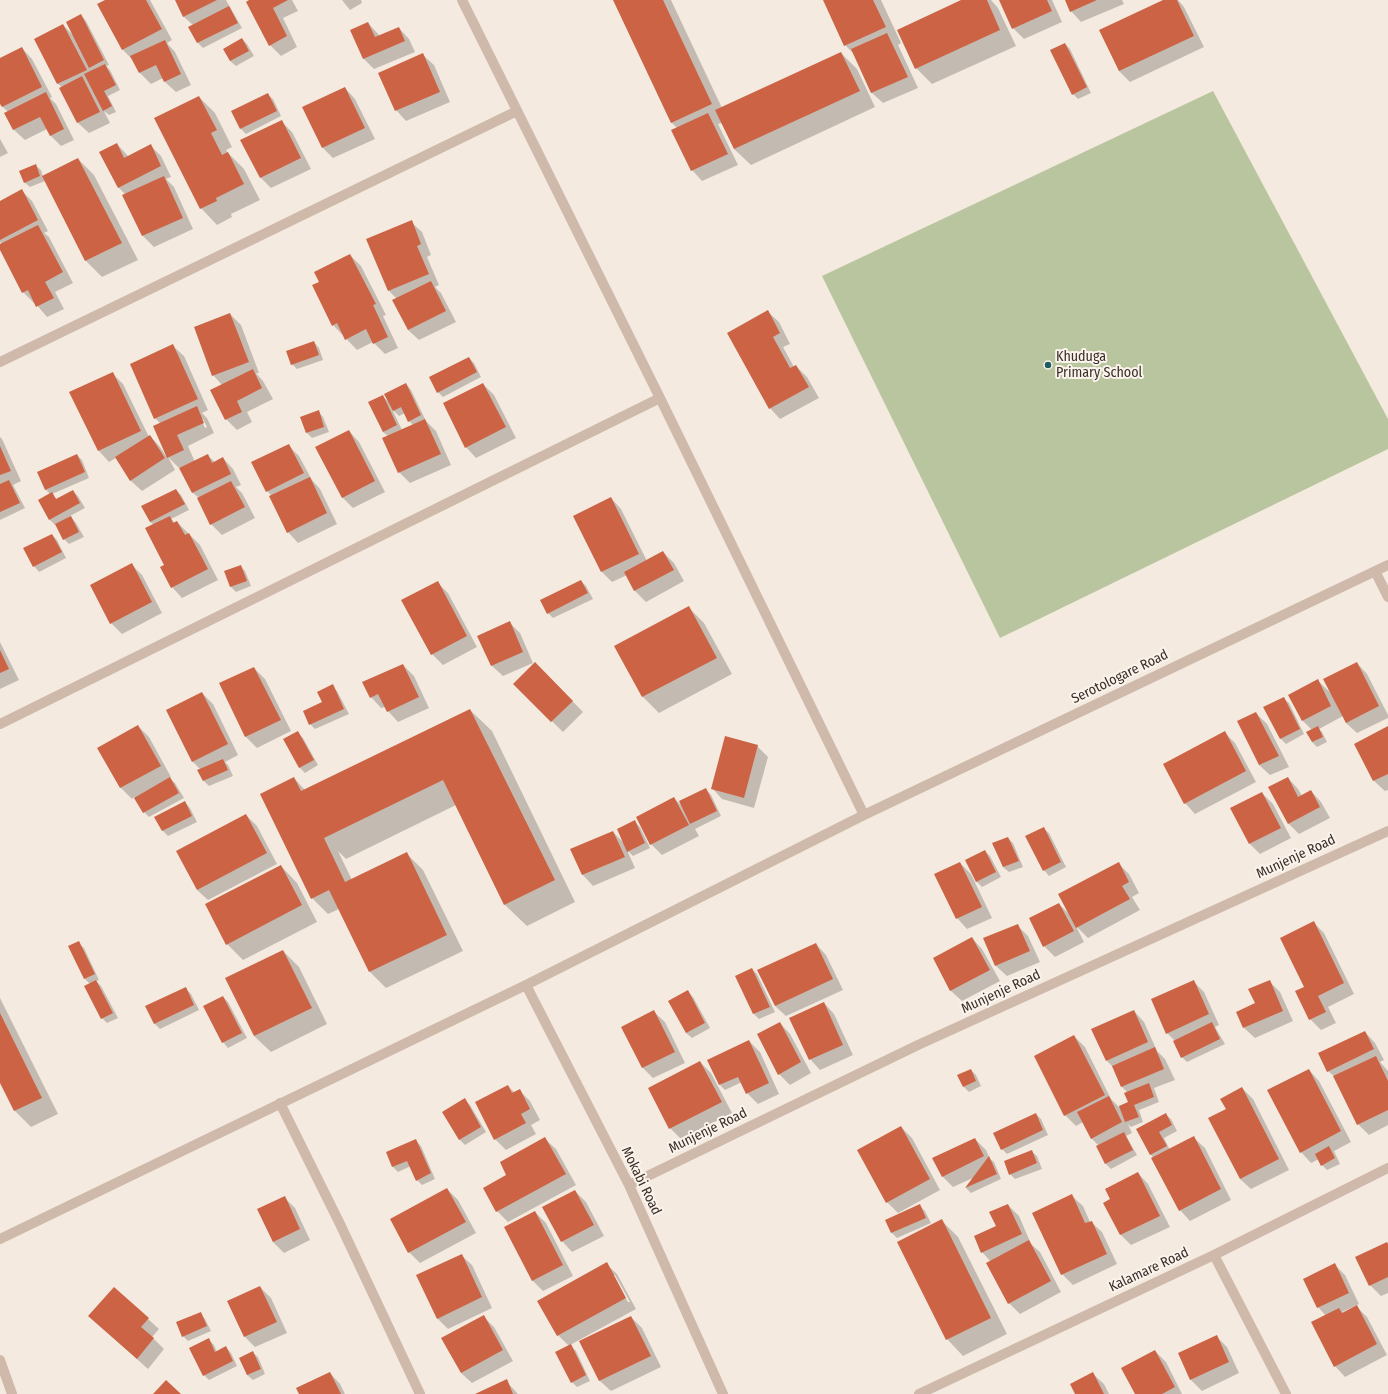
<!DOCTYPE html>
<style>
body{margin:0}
canvas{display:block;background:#f4eadf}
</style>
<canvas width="1388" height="1394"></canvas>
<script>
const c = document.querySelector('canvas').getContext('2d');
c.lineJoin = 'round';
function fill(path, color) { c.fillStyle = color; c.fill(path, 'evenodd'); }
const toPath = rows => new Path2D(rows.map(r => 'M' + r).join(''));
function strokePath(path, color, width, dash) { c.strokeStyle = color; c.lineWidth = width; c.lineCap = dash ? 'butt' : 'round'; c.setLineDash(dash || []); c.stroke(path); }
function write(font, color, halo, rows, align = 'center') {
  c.font = font + ' "Fira Sans Condensed",sans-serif'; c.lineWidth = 4; c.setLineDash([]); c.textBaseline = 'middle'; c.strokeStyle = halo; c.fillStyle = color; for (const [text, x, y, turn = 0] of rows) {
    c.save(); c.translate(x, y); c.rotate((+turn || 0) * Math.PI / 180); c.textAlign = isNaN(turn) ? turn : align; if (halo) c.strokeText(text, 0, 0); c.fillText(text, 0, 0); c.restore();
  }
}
fill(toPath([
 [1213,91,1388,419,1388,449,1000,638,822,276]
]), '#b9c59e');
fill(toPath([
 [107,0,150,0,172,40,167,43,175,52,191,85,176,92,165,82,163,78,151,84,140,73,134,61,123,50,98,5],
 [176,0,226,0,242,28,203,48,198,43,189,27,193,25,184,17],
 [249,0,292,0,298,11,283,18,297,47,281,56,270,45],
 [342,0,361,0,362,3,350,10],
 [614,0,671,0,722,108,841,53,857,69,875,107,751,165,734,149,722,123,718,124,738,165,702,181,692,170,677,128,671,122],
 [824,0,881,0,901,43,898,45,918,88,883,103,872,93,854,54,845,45],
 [963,0,991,0,998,8,1016,46,932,84,916,68],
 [1000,0,1052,0,1062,22,1024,39,1013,28],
 [1066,0,1122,0,1124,4,1081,22,1071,11],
 [1165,0,1178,0,1184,7,1204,47,1130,82,1119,71,1101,31],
 [81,15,86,21,109,65,106,66,110,70,120,90,108,96,116,112,109,115,104,111,110,123,89,133,78,123,62,87,58,84,36,40,63,25,73,35],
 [368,23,380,36,399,28,409,39,415,52,374,69,363,58],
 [242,39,247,44,254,56,236,66,230,61,224,49],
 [1065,44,1070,49,1091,93,1078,99,1073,94],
 [22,48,32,59,52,97,50,98,56,104,74,140,61,146,50,135,47,129,25,140,14,130,6,113,8,112,2,106,0,102,0,59],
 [423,55,434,65,450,102,406,121,396,110],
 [345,88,355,99,375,139,333,158,323,148],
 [267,94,273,99,281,116,246,134,241,129,232,112],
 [199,97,215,113,232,147,226,150,228,153,244,169,260,200,231,214,232,217,217,225,201,208],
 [281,121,292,132,311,169,271,188,261,178,242,141],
 [0,139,8,153,0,157],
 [117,144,129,157,151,146,161,156,171,177,166,179,174,187,193,229,154,247,143,236,124,195,125,194,118,187],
 [78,159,94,175,138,260,102,277,86,261,45,181,30,187,24,182,35,165,41,170,43,177],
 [22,191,32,201,48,231,44,233,49,237,73,283,55,292,64,309,47,317,35,303,34,303,23,292,0,248,0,246,2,244,0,242,0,202],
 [411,222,422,232,431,255,427,257,439,285,435,287,441,293,456,322,419,340,408,330,397,299,389,291,368,240],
 [350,255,361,266,386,315,383,316,398,348,385,354,373,342,357,350,333,325],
 [768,312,779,322,790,344,783,347,794,367,796,366,807,377,819,398,780,419,770,408],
 [230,314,241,325,259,373,256,373,263,381,273,399,247,412,252,422,237,430,226,419,222,385,213,375],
 [314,342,319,348,323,360,297,369,292,364],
 [173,346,184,356,208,410,202,413,207,418,214,433,188,446,195,462,207,455,215,462,223,458,233,469,241,485,236,487,242,493,255,518,222,535,211,524,199,498,193,493,180,467,179,468,168,457,175,470,142,491,131,481,116,458,109,462,99,451,71,393,112,373,123,384,149,437,150,436,160,447,166,456,161,424,155,418],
 [201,419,203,419,207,427,205,428],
 [469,358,474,363,481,377,443,397,438,392],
 [406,384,411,390,426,421,436,431,451,465,410,483,399,472,388,436,383,432,369,403,382,396,390,403],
 [392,409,399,416,405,413,409,421,413,425,402,430],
 [483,384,494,395,516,438,476,458,466,447],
 [318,411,323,417,329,432,312,438,307,433,301,417],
 [349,431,359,442,385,492,353,508,342,497],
 [0,437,2,439,21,481,13,485,25,508,0,520],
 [288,445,299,456,312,480,320,489,337,524,298,543,288,532,272,496,267,491],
 [77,455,82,460,89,478,52,494,57,500,73,491,78,496,85,508,70,516,76,523,84,537,69,544,64,539,56,524,55,525,49,519,50,494,46,490,38,472],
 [176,490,181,495,189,510,171,519,175,523,177,522,200,545,218,580,182,598,172,587,154,525,150,522],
 [611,498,621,509,647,561,663,552,674,563,684,581,646,602,635,591,627,575,612,582,602,572],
 [52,535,57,540,66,558,39,572,34,566],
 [132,565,142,575,162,613,122,634,111,623],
 [240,566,245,571,251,586,236,592,231,587,225,572],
 [581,581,586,586,593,599,553,618,548,613],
 [438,583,448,593,477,647,443,665,432,654],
 [688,607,704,623,732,674,659,713,643,697,616,647],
 [509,622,520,633,533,663,503,676,492,666,479,636],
 [0,642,19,680,0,689],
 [535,663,583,712,563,732,514,684],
 [1357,663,1367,674,1388,715,1388,718,1357,733,1346,723,1343,716,1319,729,1322,732,1327,742,1317,747,1312,742,1312,730,1302,720,1318,681,1332,694],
 [403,665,414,676,429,708,398,722,388,711,385,707,381,708,371,697],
 [254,668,265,679,291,731,257,748,246,737,221,684],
 [332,686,337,691,349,714,315,729,310,724],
 [202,693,213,704,238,755,225,762,228,765,233,776,209,786,204,781,199,770,201,770,193,762,167,710],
 [1283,698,1289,703,1304,734,1286,744,1280,738],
 [470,710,492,731,575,902,527,926,505,905,456,805,346,859,338,851,352,880,407,854,423,870,463,951,386,988,370,972,339,909,328,914,312,898,294,778,305,790],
 [1256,713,1267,724,1289,767,1270,775,1259,765],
 [138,726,149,737,171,777,169,778,175,783,184,798,149,817,144,812,134,797,132,799,121,788,99,748],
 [1388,728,1388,790,1385,791,1374,781,1355,744],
 [297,732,303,738,318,765,305,773,300,768,284,740],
 [1225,733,1235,743,1256,782,1195,814,1185,803],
 [757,746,768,757,754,808,722,799,712,788],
 [1288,778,1298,789,1302,796,1311,791,1321,802,1330,818,1299,834,1288,823],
 [706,789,711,795,721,816,695,829,699,836,662,855,651,844,674,798,683,807],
 [1262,793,1273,804,1291,838,1260,854,1250,844],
 [185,802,190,808,197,822,168,836,163,831,155,817],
 [246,815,257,826,277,864,208,900,197,890],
 [634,821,640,827,650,848,633,856,627,850,635,868,593,886,583,875,572,850,613,832,624,843],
 [1043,828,1049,833,1066,867,1049,876,1044,870],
 [1008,838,1013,843,1023,867,1009,872,1003,867,994,843],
 [985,851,990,856,1001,877,982,887,977,882,966,860],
 [960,863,971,874,992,918,967,929,957,918],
 [1118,863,1129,874,1139,893,1132,897,1140,910,1088,938,1076,926,1084,942,1055,957,1044,946,1059,904,1071,916],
 [281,866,297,883,317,922,243,960,227,944],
 [1313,922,1324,933,1354,994,1328,1007,1336,1023,1321,1030,1310,1019,1305,987],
 [1017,925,1028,936,1040,962,1007,976,996,966,985,939],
 [972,938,982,949,1000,981,962,1001,951,991,934,958],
 [78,943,84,948,99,980,96,981,101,986,118,1018,107,1023,102,1018,90,984,85,979,69,947],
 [816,944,826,955,843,990,786,1016,775,1006],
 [283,951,299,967,327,1024,271,1052,254,1036],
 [752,969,757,974,775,1012,759,1019,754,1014],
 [1193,981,1204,992,1219,1025,1215,1027,1225,1044,1187,1062,1182,1057,1175,1041,1167,1033],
 [1269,981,1280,992,1293,1021,1255,1038,1244,1028],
 [185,988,191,994,199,1010,160,1029,155,1024,147,1007],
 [688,992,693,997,710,1028,692,1038,686,1033],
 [223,997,228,1002,247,1038,228,1048,223,1042],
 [0,998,58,1114,31,1127,15,1111,0,1081],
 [824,1003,834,1014,853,1055,820,1070,810,1059],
 [1134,1011,1144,1022,1157,1051,1165,1059,1175,1080,1154,1088,1159,1102,1139,1110,1143,1122,1131,1127,1128,1124,1132,1133,1126,1136,1137,1155,1111,1169,1105,1163,1099,1146,1091,1138,1083,1122,1076,1126,1065,1115,1074,1036,1085,1047,1111,1099,1119,1107,1130,1103,1128,1093,1122,1087,1114,1068,1107,1061],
 [654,1012,665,1022,685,1063,653,1078,642,1067],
 [780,1023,790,1034,811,1073,790,1085,779,1074],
 [1365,1032,1375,1043,1384,1060,1380,1062,1388,1071,1388,1125,1369,1135,1358,1124,1336,1078,1328,1071],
 [749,1041,760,1052,779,1094,758,1104,747,1093,742,1082,725,1090,720,1085],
 [700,1062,711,1073,732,1113,681,1139,670,1128],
 [971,1070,976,1075,981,1086,969,1092,963,1086],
 [1309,1070,1319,1081,1351,1142,1334,1151,1340,1164,1327,1170,1322,1165,1319,1159,1311,1163,1301,1152],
 [508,1086,515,1093,519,1090,530,1101,540,1120,531,1125,536,1134,506,1150,495,1139],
 [1242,1088,1253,1099,1289,1170,1251,1189,1240,1179,1227,1109],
 [465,1100,470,1105,486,1132,465,1145,460,1140,443,1112],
 [1036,1114,1041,1119,1048,1135,1007,1154,1002,1149],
 [1165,1114,1171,1119,1177,1131,1164,1138,1170,1150,1194,1138,1205,1148,1231,1200,1190,1221,1180,1210,1154,1158,1151,1155,1137,1129],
 [901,1127,912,1138,940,1190,898,1213,887,1202],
 [545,1139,556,1149,576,1185,508,1222,497,1211,485,1188,508,1175],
 [975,1139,986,1150,990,1159,994,1162,1001,1179,971,1193,966,1188,975,1177,953,1187,942,1176],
 [416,1141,421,1146,435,1179,422,1185,417,1180,411,1166,398,1172,393,1167,387,1153],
 [1031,1151,1037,1156,1042,1169,1015,1179,1010,1174],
 [1138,1173,1148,1184,1170,1227,1131,1245,1121,1235,1112,1200],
 [447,1189,458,1200,476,1233,420,1263,409,1252],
 [575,1191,586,1202,604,1236,572,1252,562,1241],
 [1072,1196,1083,1206,1090,1222,1091,1222,1102,1232,1117,1264,1073,1285,1062,1274],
 [284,1197,295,1208,310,1240,284,1253,273,1242,258,1210],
 [1008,1205,1019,1216,1031,1244,1040,1252,1061,1292,1020,1314,1009,1303,991,1262,982,1252,997,1227],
 [920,1206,925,1211,931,1223,897,1238,892,1233,887,1221],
 [535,1212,546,1223,573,1276,543,1291,532,1280],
 [942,1221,958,1237,1007,1334,963,1356,947,1339],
 [1388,1244,1388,1293,1381,1296,1370,1285],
 [461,1255,472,1265,492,1308,448,1329,437,1318],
 [606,1264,617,1274,636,1309,570,1345,576,1351,590,1381,577,1387,572,1382,569,1346,558,1335],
 [612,1275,615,1275,630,1302,628,1302],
 [1335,1265,1345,1275,1359,1304,1342,1312,1344,1314,1357,1307,1367,1317,1387,1355,1345,1377,1335,1366,1326,1316,1318,1307],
 [260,1287,271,1298,287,1333,255,1347,244,1336],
 [114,1288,159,1329,152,1337,164,1349,148,1369,100,1326],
 [200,1313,205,1319,211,1331,188,1341,183,1336],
 [484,1317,494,1327,513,1361,472,1383,461,1373],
 [631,1317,642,1328,661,1367,611,1391,600,1381,581,1342],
 [1216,1336,1227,1347,1239,1373,1202,1391,1191,1380,1179,1354],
 [209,1340,214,1345,217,1352,226,1347,231,1353,237,1366,209,1380,204,1375],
 [1155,1351,1166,1362,1182,1394,1136,1394],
 [252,1352,258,1357,265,1374,253,1380,247,1375,240,1358],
 [330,1373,340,1384,345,1394,300,1394],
 [1093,1374,1104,1384,1109,1394,1076,1394],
 [506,1381,518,1394,477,1394]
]), '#0003');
fill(toPath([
 [105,0,146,0,162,29,122,50,97,4],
 [175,0,217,0,183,17],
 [249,0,288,0,273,8,287,36,269,46,246,2],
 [613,0,663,0,712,104,671,123],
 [823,0,873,0,886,27,844,46],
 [961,0,987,0,1000,30,915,69,897,30],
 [999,0,1047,0,1052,11,1012,29],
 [1065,0,1097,0,1070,12],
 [1163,0,1177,0,1194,36,1119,71,1099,30],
 [229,6,238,23,197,43,188,27],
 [81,14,104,60,89,68,66,22],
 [368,22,375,37,399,27,405,41,363,59,350,30],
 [63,24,87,70,57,84,34,39],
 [887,33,908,77,871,93,851,49],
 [242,38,249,51,230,61,223,49],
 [165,40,181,74,164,82,156,65,139,73,130,56],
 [1065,43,1087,87,1072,95,1050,50],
 [22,47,42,87,2,107,0,104,0,58],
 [841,52,860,91,734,149,715,110],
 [423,53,440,92,395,111,378,73],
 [105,64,116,85,104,91,112,106,103,111,84,74],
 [82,76,100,112,77,123,59,88],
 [345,87,365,128,322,148,302,107],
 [46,92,64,129,50,136,40,117,13,130,4,113],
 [268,93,277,111,240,129,231,111],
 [199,96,217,130,211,133,222,155,228,152,244,184,216,198,217,201,200,209,154,118],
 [708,113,728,154,691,171,671,130],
 [282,120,301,158,260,178,240,140],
 [117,143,124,158,151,144,161,166,118,188,99,152],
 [78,158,122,243,85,261,42,176],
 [36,164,40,176,24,183,19,171],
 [164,176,183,218,142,236,122,195],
 [22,189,38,220,0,240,0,201],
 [412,220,421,244,417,246,429,274,388,291,366,239],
 [38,225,63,272,45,282,54,298,36,307,28,290,22,293,0,250,0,244],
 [350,254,376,304,373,305,388,337,373,344,366,329,345,340,337,323,332,326,312,285,319,282,314,272],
 [431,281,446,311,408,330,392,300],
 [768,310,780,333,773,337,790,368,796,365,809,387,769,409,727,333],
 [230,313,249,362,212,376,194,327],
 [314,341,319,355,291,365,286,351],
 [173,344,198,399,154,419,130,364],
 [469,357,477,372,437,393,429,377],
 [253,369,262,388,237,401,242,412,225,420,210,390],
 [113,372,141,431,98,451,69,392],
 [406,383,421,415,408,422,401,407,393,411,384,394],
 [483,383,506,427,465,448,443,403],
 [383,395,397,425,383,432,368,402],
 [197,406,204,423,177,435,184,450,167,458,153,426],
 [319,410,324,427,306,433,300,417],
 [425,419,441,454,398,473,382,438],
 [349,430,375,481,342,498,315,447],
 [150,435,165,458,130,481,115,457],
 [289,444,304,473,266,492,251,462],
 [0,446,11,471,0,475],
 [77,454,85,472,45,490,37,472],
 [208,454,212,463,223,457,231,474,192,493,179,468],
 [310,477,327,513,287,533,269,496],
 [9,480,20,503,0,512,0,484],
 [231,481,245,507,210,525,197,498],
 [176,489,185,504,150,522,141,506],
 [73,490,80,503,49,520,38,500,52,492,56,499],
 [611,497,639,554,601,572,573,516],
 [71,516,79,532,63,540,55,524],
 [170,516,173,523,177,521,185,535,189,533,208,569,171,588,160,567,164,565,145,528],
 [52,534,62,552,33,567,23,548],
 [663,551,674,570,634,591,624,572],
 [132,563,152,602,110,624,90,585],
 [241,565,247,581,230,587,224,571],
 [581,580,588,593,547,614,540,600],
 [438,581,467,636,431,655,401,600],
 [689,606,717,658,642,697,614,646],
 [510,621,523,652,491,666,477,636],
 [0,650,9,669,0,673],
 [535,662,573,701,551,722,513,684],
 [1357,662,1379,706,1346,723,1323,679],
 [403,664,419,697,387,712,378,694,370,698,362,682],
 [254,667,281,720,245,737,219,683],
 [1318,679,1331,706,1302,721,1288,695],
 [333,684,344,709,309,725,303,711,322,702,317,692],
 [202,692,228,744,192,762,166,710],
 [1284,697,1300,729,1280,739,1263,707],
 [470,709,555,880,504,905,443,780,324,838,345,882,407,852,447,935,369,972,329,890,311,899,260,794,294,777,301,791],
 [1256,712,1279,756,1259,765,1237,721],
 [138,725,161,766,120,788,97,748],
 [1318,726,1323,737,1312,742,1306,732],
 [1388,726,1388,774,1373,781,1354,744],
 [298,731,314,760,299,768,283,739],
 [1225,731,1246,771,1184,804,1163,764],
 [725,736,758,745,744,798,711,789],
 [223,759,228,770,203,781,197,770],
 [170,777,179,793,143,813,134,798],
 [1288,777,1298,797,1311,790,1320,807,1288,824,1268,787],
 [706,788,717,811,690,824,679,801],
 [1262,792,1281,828,1249,844,1230,808],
 [674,797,689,825,650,845,636,817],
 [185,801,192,816,162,831,154,817],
 [246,814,267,853,197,890,176,851],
 [635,820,645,843,627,852,617,829],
 [1044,827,1061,862,1043,871,1025,836],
 [613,831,625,857,582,875,570,849],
 [1008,837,1019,861,1003,867,992,843],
 [985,850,996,872,976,882,965,860],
 [960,862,982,907,956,919,934,874],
 [1119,862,1129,882,1122,886,1130,899,1076,928,1058,894],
 [281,865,302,905,226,945,205,904],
 [1059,903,1074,931,1043,947,1029,918],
 [1314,921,1344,983,1318,996,1326,1012,1309,1020,1295,991,1304,987,1280,938],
 [1018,924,1030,951,995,966,983,938],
 [972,937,990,970,950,991,933,958],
 [79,941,95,974,84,979,68,946],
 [816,943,833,979,775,1006,757,970],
 [283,950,312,1008,254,1036,225,978],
 [752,968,770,1007,753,1014,735,976],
 [96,980,113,1013,101,1019,84,986],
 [1194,980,1209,1014,1166,1034,1151,999],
 [1270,980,1283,1011,1243,1028,1236,1012,1255,1003,1248,989],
 [186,987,194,1005,154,1024,145,1006],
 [688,990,705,1023,686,1033,668,1001],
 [223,996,242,1033,222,1043,203,1006],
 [824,1002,843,1045,809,1060,789,1018],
 [654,1010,675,1052,642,1068,621,1027],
 [1134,1010,1148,1042,1106,1061,1091,1029],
 [0,1013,42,1098,14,1111,0,1083],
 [780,1022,801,1062,778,1075,757,1034],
 [1212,1022,1220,1039,1181,1058,1173,1041],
 [1365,1031,1374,1049,1327,1072,1318,1053],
 [1074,1035,1105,1095,1064,1116,1034,1056],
 [749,1040,769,1083,746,1094,738,1077,719,1085,707,1060],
 [1155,1047,1164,1069,1121,1087,1112,1066],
 [1376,1056,1388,1081,1388,1110,1357,1125,1333,1076],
 [700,1061,722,1102,669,1129,648,1088],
 [971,1069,976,1081,963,1087,957,1075],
 [1309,1069,1341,1131,1300,1153,1267,1090],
 [1149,1083,1154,1097,1134,1105,1139,1117,1125,1122,1119,1106,1128,1102,1124,1093],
 [508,1085,512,1093,520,1089,530,1109,521,1114,526,1123,494,1140,475,1102],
 [1242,1087,1279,1159,1240,1179,1208,1118,1226,1109,1220,1099],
 [1109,1096,1122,1122,1091,1139,1077,1112],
 [465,1098,481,1127,459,1140,442,1112],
 [1036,1113,1043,1130,1001,1150,993,1133],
 [1166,1113,1172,1125,1159,1132,1167,1146,1150,1155,1136,1129],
 [901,1126,930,1179,886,1203,857,1150],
 [1124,1132,1133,1150,1105,1164,1096,1146],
 [1194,1136,1221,1189,1179,1211,1151,1158],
 [545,1137,566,1174,496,1212,483,1188,506,1175,500,1162],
 [975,1138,984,1156,942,1177,932,1158],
 [416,1139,431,1173,416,1181,407,1161,392,1167,386,1152],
 [1329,1146,1335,1158,1321,1166,1315,1154],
 [1032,1150,1037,1163,1009,1175,1004,1161],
 [989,1156,997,1174,965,1188],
 [1138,1172,1160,1216,1120,1235,1103,1203,1110,1199,1105,1189],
 [447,1188,466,1222,408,1253,390,1219],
 [575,1190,594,1225,561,1242,542,1207],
 [1072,1194,1085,1223,1092,1221,1107,1254,1061,1275,1032,1213],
 [285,1196,300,1229,273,1242,257,1209],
 [920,1204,926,1218,891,1233,885,1220],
 [1008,1204,1022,1234,981,1253,974,1236,996,1226,989,1212],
 [535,1211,563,1265,532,1281,504,1227],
 [942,1219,991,1318,946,1340,897,1242],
 [1029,1240,1051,1281,1008,1304,986,1263],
 [1387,1242,1388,1244,1388,1277,1369,1286,1355,1257],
 [462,1254,482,1297,437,1319,416,1275],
 [607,1262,626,1298,557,1336,537,1301],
 [1335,1263,1349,1293,1317,1308,1303,1279],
 [260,1286,277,1322,244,1337,227,1301],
 [114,1287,149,1318,141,1327,154,1338,137,1359,88,1316],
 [1357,1305,1377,1344,1334,1367,1311,1322,1339,1308,1342,1313],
 [201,1312,207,1326,182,1337,176,1322],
 [484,1315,503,1350,461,1373,441,1338],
 [631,1316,651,1356,599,1381,579,1341],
 [1217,1335,1229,1362,1190,1380,1178,1353],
 [209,1338,215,1352,226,1346,233,1361,203,1376,189,1348],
 [571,1344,586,1375,571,1383,555,1352],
 [1155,1350,1175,1387,1162,1394,1135,1394,1121,1368],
 [253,1351,261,1369,247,1375,239,1358],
 [330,1372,341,1394,299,1394,296,1388],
 [1093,1372,1104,1394,1075,1394,1070,1384],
 [507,1379,513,1394,475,1394],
 [166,1380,181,1394,153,1394]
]), '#cc6345');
strokePath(toPath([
 [462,0,660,398,864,815],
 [0,362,517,111],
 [1375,571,1388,597],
 [0,724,660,398],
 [526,985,629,1185,723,1394],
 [280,1103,340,1224,420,1394],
 [629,1185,918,1045,1388,831],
 [0,1239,526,985,864,815,1388,565],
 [1214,1255,1286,1394],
 [0,1360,12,1394],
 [919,1394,1214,1255,1388,1168]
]), '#ceb9aa', 10);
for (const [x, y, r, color] of [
 [1048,365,4,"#1c5c5f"]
]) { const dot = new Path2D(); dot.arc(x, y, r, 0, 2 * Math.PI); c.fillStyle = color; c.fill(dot); strokePath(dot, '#fbf4ec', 1.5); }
write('14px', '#3b2f2a', '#fbf4ec', [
 ["Khuduga",1056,357],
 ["Primary School",1056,373]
], 'left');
write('14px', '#3b2f2a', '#fbf4ec', [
 ["Serotologare Road",1120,677,-26],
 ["Munjenje Road",1296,857,-25],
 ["Munjenje Road",1001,992,-25],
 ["Munjenje Road",708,1131,-26],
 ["Mokabi Road",641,1181,64],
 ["Kalamare Road",1149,1270,-25]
]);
</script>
